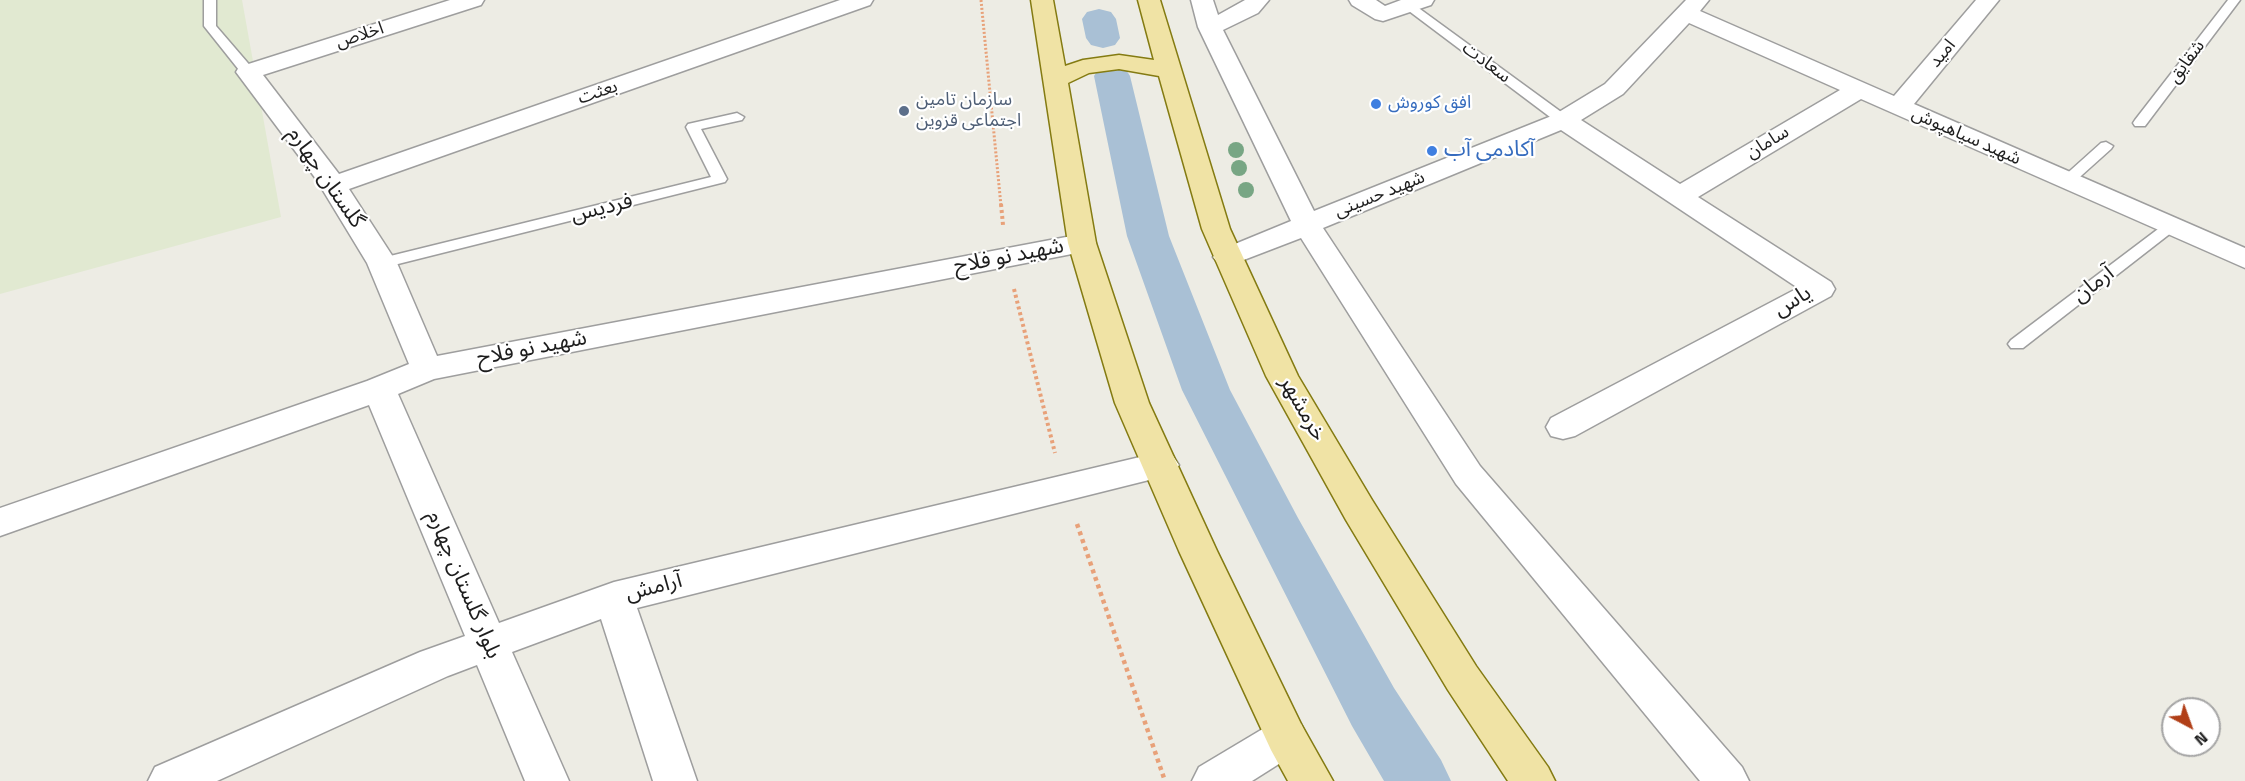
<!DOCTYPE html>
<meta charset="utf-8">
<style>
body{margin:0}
#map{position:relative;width:2245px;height:781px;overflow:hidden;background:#edece4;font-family:"Titillium Web",sans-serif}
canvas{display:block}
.north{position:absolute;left:2161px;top:697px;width:60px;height:60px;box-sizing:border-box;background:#fff;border:2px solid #a5a5a5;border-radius:50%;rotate:139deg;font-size:16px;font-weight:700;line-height:24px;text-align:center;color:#1d1d1d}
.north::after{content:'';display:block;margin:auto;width:21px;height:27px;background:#b13f18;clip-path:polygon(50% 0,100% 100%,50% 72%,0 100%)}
</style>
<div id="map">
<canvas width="2245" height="781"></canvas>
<div class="north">N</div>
</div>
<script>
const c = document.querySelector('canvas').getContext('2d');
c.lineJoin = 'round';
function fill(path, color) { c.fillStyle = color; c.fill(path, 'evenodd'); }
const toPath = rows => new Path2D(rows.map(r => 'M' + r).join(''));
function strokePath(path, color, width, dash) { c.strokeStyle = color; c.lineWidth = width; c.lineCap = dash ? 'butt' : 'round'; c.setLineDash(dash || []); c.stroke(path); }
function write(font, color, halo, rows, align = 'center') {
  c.font = font + ' "Titillium Web","Noto Sans Arabic",sans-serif'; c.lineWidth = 4.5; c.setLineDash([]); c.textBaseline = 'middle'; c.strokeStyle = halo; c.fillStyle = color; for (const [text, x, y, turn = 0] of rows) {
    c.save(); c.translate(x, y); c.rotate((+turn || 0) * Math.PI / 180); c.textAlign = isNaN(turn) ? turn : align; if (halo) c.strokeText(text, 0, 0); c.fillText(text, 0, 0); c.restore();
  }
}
fill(toPath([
 [0,0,242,0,281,217,0,294]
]), '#e1e9d1');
fill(toPath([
 [1099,9,1111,12,1116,19,1120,38,1115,45,1103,48,1091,45,1086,38,1082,19,1087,12,1099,9],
 [1112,65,1125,68,1130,76,1169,236,1230,390,1298,518,1394,688,1441,760,1451,781,1384,781,1352,726,1182,390,1127,236,1094,76,1099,68,1112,65]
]), '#a9c0d5');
const service = toPath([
 [204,0,216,0,216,26,253,69,255,72,253,75,243,75,204,26,204,0],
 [2228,0,2240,0,2145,126,2135,126,2133,123,2135,120,2228,0],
 [1409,1,1568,117,1570,120,1568,123,1558,123,1405,8,1403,5,1409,1],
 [737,113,744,117,742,120,701,129,727,179,725,182,382,268,374,263,382,258,711,177,686,127,688,124,737,113],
 [2106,142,2113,146,2111,149,2072,184,2062,184,2060,181,2062,178,2101,143,2106,142],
 [2171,221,2179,226,2176,229,2023,348,2011,348,2008,344,2011,340,2166,223,2171,221]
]);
const minor = toPath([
 [450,0,484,0,481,5,263,75,339,174,840,0,873,0,870,5,349,189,397,263,437,356,1082,234,1092,237,1096,243,1092,249,1082,252,434,379,398,394,499,623,614,582,1161,452,1173,456,1179,465,1173,474,637,608,697,781,653,781,601,619,512,652,569,781,525,781,477,665,448,676,217,781,148,781,155,767,420,652,465,636,369,405,0,536,0,508,367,381,409,364,367,263,316,179,236,72,239,67,450,0],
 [1191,0,1213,0,1218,15,1245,0,1269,0,1258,13,1223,30,1314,211,1554,115,1605,84,1686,0,1709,0,1700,11,1894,96,1976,0,1999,0,1914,104,2245,248,2245,268,1861,99,1698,197,1831,282,1835,289,1831,296,1575,436,1563,439,1551,436,1546,427,1551,418,1798,288,1561,130,1323,228,1480,466,1742,767,1749,781,1700,781,1456,484,1301,238,1228,266,1218,263,1213,257,1218,251,1291,221,1198,27,1191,0],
 [1689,23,1840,90,1680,184,1581,120,1623,94,1689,23],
 [1349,0,1376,0,1385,6,1401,0,1434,0,1431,5,1383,21,1375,19,1352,5,1349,0]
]);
const tertiary = toPath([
 [1286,718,1301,724,1307,737,1301,750,1252,781,1192,781,1199,767,1271,724,1286,718]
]);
const primary = toPath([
 [1031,0,1053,0,1065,66,1083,60,1119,55,1154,60,1138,0,1160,0,1230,229,1298,376,1372,500,1476,666,1548,767,1555,781,1508,781,1448,690,1346,520,1266,376,1202,229,1159,76,1119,69,1089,73,1068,83,1096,243,1149,403,1217,551,1301,724,1333,781,1288,781,1271,750,1179,551,1115,403,1068,243,1031,0]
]);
strokePath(service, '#9e9e9e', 3);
strokePath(minor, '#9e9e9e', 3);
strokePath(tertiary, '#9e9e9e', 3);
strokePath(primary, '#847b12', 3);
strokePath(toPath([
 [981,0,1001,206]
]), '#e8a179', 3, [2, 2]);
strokePath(toPath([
 [1001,204,1003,225],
 [1014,289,1055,453]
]), '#e8a179', 4, [3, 3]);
strokePath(toPath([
 [1077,524,1165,781]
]), '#e8a179', 4.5, [4, 4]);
fill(service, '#fff');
fill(minor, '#fff');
fill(tertiary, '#fff');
fill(primary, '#f0e3a5');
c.fillStyle = '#78a684';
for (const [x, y] of [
 [1236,150],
 [1239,168],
 [1246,190]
]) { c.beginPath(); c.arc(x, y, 8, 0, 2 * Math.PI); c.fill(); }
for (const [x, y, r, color] of [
 [1376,104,6,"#3f7fe0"],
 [904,111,6,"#5c6f8a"],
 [1432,151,6,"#3f7fe0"]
]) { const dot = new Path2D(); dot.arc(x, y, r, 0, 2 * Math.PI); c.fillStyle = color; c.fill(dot); strokePath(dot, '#fff', 2); }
write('18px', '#1d1d1d', '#fff', [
 ["اخلاص",360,36,-18],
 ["امید",1943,54,-50],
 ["شقایق",2187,62,-53],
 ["سعادت",1486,63,37],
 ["بعثت",598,93,-19],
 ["شهید سیاهپوش",1966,137,24],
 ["سامان",1768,143,-31],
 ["شهید حسینی",1380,195,-22]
]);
write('18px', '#4e5e75', '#fff', [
 ["سازمان تامین",916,101],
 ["اجتماعی قزوین",916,122]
], 'left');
write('18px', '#366cbe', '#fff', [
 ["افق کوروش",1388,104]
], 'left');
write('22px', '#366cbe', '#fff', [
 ["آکادمی آب",1444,151]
], 'left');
write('22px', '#1d1d1d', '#fff', [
 ["گلستان چهارم",325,178,55],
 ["فردیس",602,209,-14],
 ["شهید نو فلاح",1009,257,-11],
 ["آرمان",2094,285,-37],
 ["یاس",1793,302,-31],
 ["شهید نو فلاح",532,349,-11],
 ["خرمشهر",1302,409,60],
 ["بلوار گلستان چهارم",463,585,67],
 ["آرامش",654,588,-14]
]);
</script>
